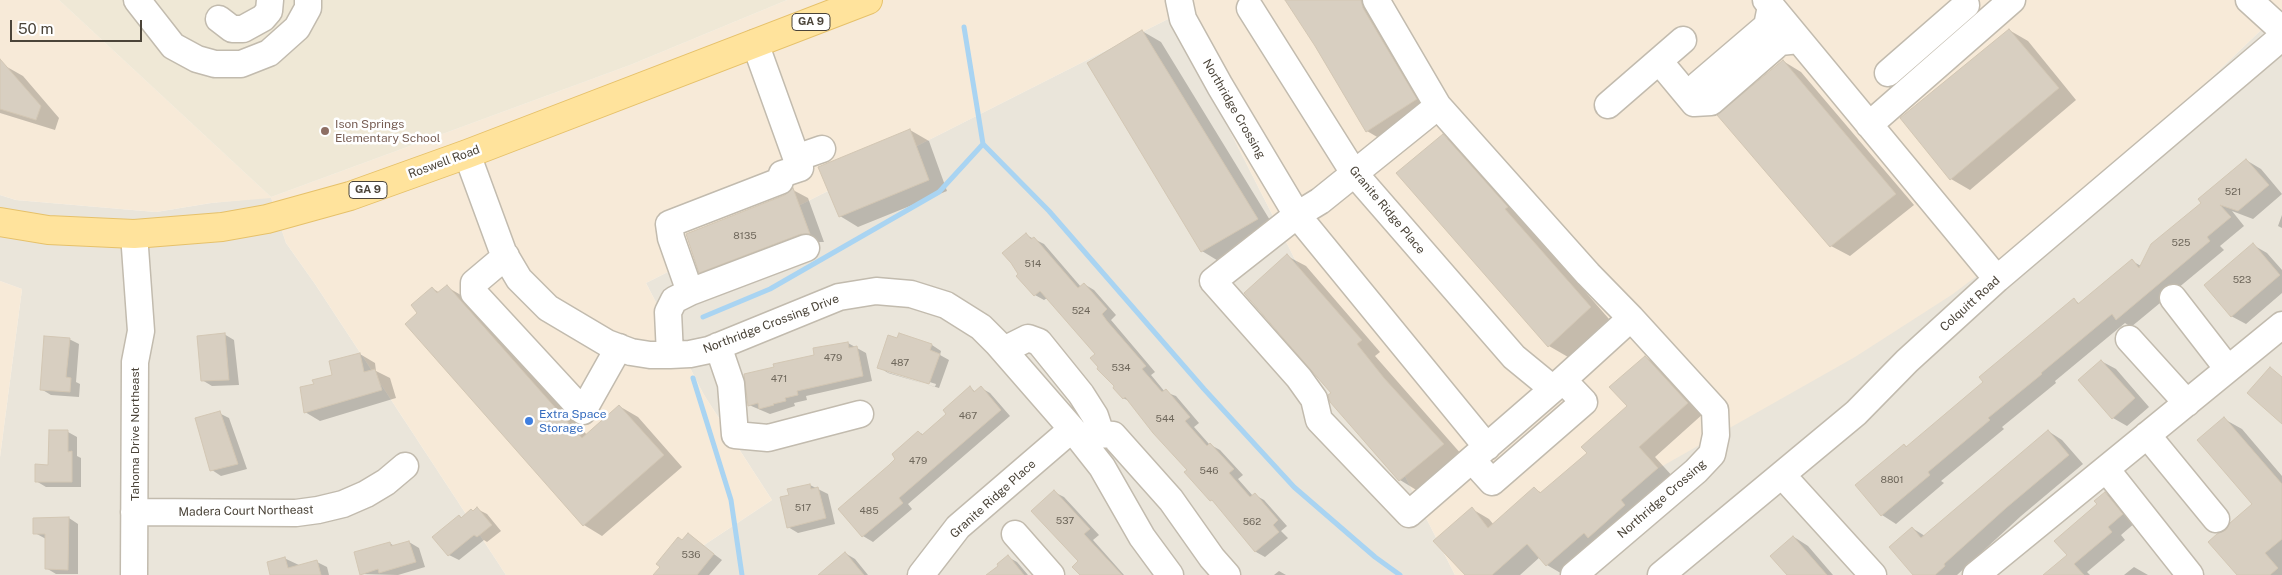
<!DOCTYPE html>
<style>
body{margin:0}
#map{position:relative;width:2282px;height:575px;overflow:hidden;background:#f6f3ec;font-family:"Public Sans",sans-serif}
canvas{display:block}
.scale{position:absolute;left:10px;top:20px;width:132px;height:22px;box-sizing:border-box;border:2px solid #4b4439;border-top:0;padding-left:6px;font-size:15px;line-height:18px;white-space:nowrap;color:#4b4439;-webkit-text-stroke:4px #fff;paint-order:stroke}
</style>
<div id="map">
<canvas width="2282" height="575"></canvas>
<div class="scale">50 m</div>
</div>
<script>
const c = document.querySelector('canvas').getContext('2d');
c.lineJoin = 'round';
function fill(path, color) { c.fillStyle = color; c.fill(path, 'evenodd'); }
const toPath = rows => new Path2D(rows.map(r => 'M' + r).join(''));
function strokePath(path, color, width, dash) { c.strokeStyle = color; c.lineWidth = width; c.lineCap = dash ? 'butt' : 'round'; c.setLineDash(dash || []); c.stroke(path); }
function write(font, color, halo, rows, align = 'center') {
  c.font = font + ' "Public Sans",sans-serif'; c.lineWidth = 5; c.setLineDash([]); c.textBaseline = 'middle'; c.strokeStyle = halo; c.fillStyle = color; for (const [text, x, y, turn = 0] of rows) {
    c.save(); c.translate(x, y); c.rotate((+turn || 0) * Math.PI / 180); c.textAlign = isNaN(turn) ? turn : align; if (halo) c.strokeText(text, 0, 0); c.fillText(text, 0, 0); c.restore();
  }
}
fill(toPath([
 [2282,10,2282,575,1470,575,2210,79],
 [1172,17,1455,575,659,575,772,500,704,395,646,283],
 [0,195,16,200,156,212,211,203,271,197,286,243,315,284,506,575,0,575,0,457,22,289,0,281]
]), '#eae5da');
fill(toPath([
 [0,0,59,0,271,197,630,65,787,0,2282,0,2282,10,2210,79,2040,228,1953,294,1855,357,1470,575,1455,575,1172,17,646,283,704,395,772,500,659,575,506,575,315,284,286,243,271,198,211,203,156,212,16,200,0,195],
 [0,281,22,289,0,457]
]), '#f7ead8');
fill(toPath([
 [59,0,787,0,630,65,271,197]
]), '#efe8d6');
fill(toPath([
 [1289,0,1370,0,1433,109,1384,141,1367,131],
 [2009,30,2028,41,2076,100,1970,190,1951,179],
 [1142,31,1161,42,1276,230,1220,262,1202,251],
 [1783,61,1801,72,1914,205,1850,256,1831,246],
 [0,63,23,76,59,118,55,130,0,113],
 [910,130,929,141,947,191,858,227,840,216],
 [1443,136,1462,146,1523,220,1609,319,1568,357,1549,346,1398,173],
 [2246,160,2261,169,2282,194,2253,219,2232,211,2244,226,2220,246,2224,250,2131,327,2125,323,2055,381,2056,383,2002,427,2004,429,1941,481,1944,483,1896,524,1882,515,1856,485,1904,445,1908,447,1985,383,2074,300,2080,304,2132,261,2141,266],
 [793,190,808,198,824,242,816,242,715,280,700,272],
 [2282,215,2282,228,2278,226],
 [1026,235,1044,244,1081,287,1084,284,1094,290,1116,315,1111,320,1155,372,1151,375,1165,392,1176,396,1199,423,1194,427,1209,444,1220,450,1243,475,1238,479,1253,496,1255,495,1264,500,1287,526,1281,531,1288,538,1265,557,1256,552,1131,402,1123,398,1097,354,1047,298,1044,300,1035,295],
 [2253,245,2267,253,2282,270,2282,293,2246,324,2231,316],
 [1287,256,1306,266,1380,352,1375,356,1462,455,1418,491,1400,480,1332,393],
 [447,287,466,298,587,435,619,406,638,417,682,467,602,536,584,525,418,313,432,288,440,293],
 [224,334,234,340,239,385,212,386,202,380],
 [900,334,932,345,941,351,940,355,949,360,939,388,888,373,879,367],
 [887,369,936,384,935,387,887,372],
 [69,339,79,344,76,382,80,384,79,397,51,395,41,389],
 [848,343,866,353,872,381,806,396,807,400,794,403,795,406,770,414,749,405,816,356],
 [360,354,375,363,376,371,390,378,396,398,320,421,305,412,315,385,333,376],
 [1645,357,1662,367,1704,413,1655,457,1674,478,1564,575,1547,565,1540,557,1520,575,1467,575,1472,509,1489,519,1494,525,1535,489,1542,493,1588,453,1629,406],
 [2101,361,2116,369,2149,407,2127,426,2113,418],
 [970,388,976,392,981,388,990,393,1010,416,908,504,912,509,873,542,863,536,840,510,890,466,919,432,924,435,948,414],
 [219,413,229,418,247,469,221,476,212,470],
 [2224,419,2242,429,2282,476,2282,575,2239,575,2227,531,2254,504],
 [2048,431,2062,440,2083,464,2021,516,1957,575,1915,575,1912,528,1925,536],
 [68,432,77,437,77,456,81,458,81,487,46,487,36,481,50,466],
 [810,485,828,494,835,524,798,533,788,527,790,496],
 [1054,492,1064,497,1099,535,1093,540,1124,575,1081,575,1080,561],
 [2105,493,2119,501,2136,522,2121,535,2125,540,2087,572,2090,575,2045,575,2068,555],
 [477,509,487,514,501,531,487,542,484,540,459,560,449,555,459,516,463,518],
 [69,518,78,524,78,574,56,574,46,568,46,539,35,533],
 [688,535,722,560,709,575,658,575],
 [1794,537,1808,546,1833,575,1789,575],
 [409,542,419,548,425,567,398,575,361,574,390,543,394,546],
 [845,553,855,559,868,575,820,575],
 [1008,557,1017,562,1028,575,988,575],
 [284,558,301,566,317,562,327,567,329,575,271,575],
 [2134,567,2148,575,2124,575],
 [1279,571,1286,575,1274,575]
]), '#0003');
strokePath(toPath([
 [964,27,983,144,1049,211,1204,389,1294,487,1375,557,1400,575],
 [703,317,770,289,939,192,983,144],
 [693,378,731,500,742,575]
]), '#a9d4f2', 5);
const building = toPath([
 [1285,0,1361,0,1363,8,1417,99,1366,132,1315,46,1285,0],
 [2009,29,2059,88,1950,180,1900,118,2009,29],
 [1142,30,1258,219,1201,252,1087,63,1142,30],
 [0,59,41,106,36,120,0,109,0,59],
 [1783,60,1896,194,1830,247,1717,115,1783,60],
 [910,129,929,180,839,217,818,167,910,129],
 [1443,134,1508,207,1505,209,1591,307,1548,347,1396,173,1443,134],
 [2246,159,2269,185,2238,211,2220,205,2231,217,2207,237,2210,241,2116,320,2112,314,2041,373,2042,374,1988,418,1990,420,1928,472,1930,475,1881,516,1855,485,1904,444,1906,447,1983,382,1979,377,2074,298,2078,304,2132,259,2139,268,2151,244,2201,203,2198,199,2246,159],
 [793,188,810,234,801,234,699,273,686,234,785,195,793,188],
 [1026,233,1031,239,1034,237,1078,288,1084,283,1107,309,1102,314,1107,321,1146,366,1142,369,1162,392,1166,389,1190,417,1185,421,1207,446,1210,443,1234,469,1229,473,1250,497,1255,493,1278,520,1273,525,1279,532,1255,552,1212,500,1210,501,1184,472,1187,470,1153,433,1125,397,1123,399,1113,388,1114,386,1097,369,1098,367,1090,358,1095,354,1040,291,1034,296,1016,276,1018,274,1011,263,1002,253,1026,233],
 [2253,243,2280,275,2231,317,2204,285,2253,243],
 [1287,254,1362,340,1357,344,1384,378,1444,444,1399,481,1330,402,1328,395,1331,393,1244,293,1287,254],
 [447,285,582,438,619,405,664,455,583,526,405,324,417,313,411,305,432,287,437,293,447,285],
 [225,333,229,380,201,381,197,336,225,333],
 [899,333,932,344,930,350,940,354,929,384,877,368,888,335,897,338,899,333],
 [44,336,70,338,66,377,71,378,70,392,40,390,44,336],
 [848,342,849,348,857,346,863,376,797,391,798,395,785,398,786,401,773,404,774,405,759,409,758,403,748,406,744,374,774,367,773,364,814,355,813,348,848,342],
 [360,353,364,372,375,369,382,390,304,413,300,387,314,384,312,380,332,375,329,361,360,353],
 [1645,356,1688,403,1639,447,1658,468,1621,500,1625,505,1588,538,1584,533,1546,566,1527,544,1492,575,1465,575,1433,541,1472,507,1488,528,1534,487,1540,493,1587,453,1581,447,1627,406,1609,387,1645,356],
 [2101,360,2135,398,2112,419,2078,380,2101,360],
 [2270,367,2282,377,2282,424,2247,393,2270,367],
 [970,386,974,392,981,386,1001,410,899,498,903,503,862,537,838,509,889,465,895,459,892,454,918,431,922,435,946,414,943,410,970,386],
 [220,411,238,464,210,471,195,418,220,411],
 [2224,417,2282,484,2282,539,2265,553,2278,568,2270,575,2237,575,2208,542,2217,534,2226,530,2230,523,2252,504,2197,440,2224,417],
 [49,430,68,430,68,452,72,451,72,482,35,482,35,464,48,465,49,430],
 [2048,430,2069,455,2006,508,1944,564,1945,566,1935,575,1913,575,1889,547,1912,527,1921,538,2048,430],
 [810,484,811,489,818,487,826,518,787,528,780,497,789,495,787,489,810,484],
 [1054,490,1090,529,1084,534,1122,575,1080,575,1072,567,1078,561,1031,511,1054,490],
 [2105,492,2123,514,2108,527,2112,532,2074,564,2084,575,2043,575,2067,555,2054,541,2097,504,2094,501,2105,492],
 [477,507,492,525,477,537,474,535,448,556,432,537,459,515,461,518,471,509,473,511,477,507],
 [69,517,68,570,45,569,45,534,33,534,33,518,69,517],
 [688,533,714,554,697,575,653,575,660,567,656,564,678,537,682,540,688,533],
 [1793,536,1827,575,1787,575,1770,556,1793,536],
 [409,541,416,562,379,573,378,569,360,575,354,552,390,542,391,546,409,541],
 [845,552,864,575,818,575,845,552],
 [1008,555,1024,575,986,575,998,566,997,564,1008,555],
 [285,557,288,568,317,560,321,575,270,575,267,562,285,557]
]);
fill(building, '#d8cfc1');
strokePath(building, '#d3c7b4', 1);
const minor = toPath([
 [137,0,173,46,197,59,215,64,241,64,269,53,297,28,308,8,308,0],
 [1179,0,1183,19,1220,86,1297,215,1487,447],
 [1376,0,1438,106],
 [1766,0,1997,279],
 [2249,0,2282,30],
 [1250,8,1354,173,1514,357,1553,389],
 [219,19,232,29,243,29,263,18,269,11,270,0],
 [755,43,800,168,782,174,780,181,669,224,671,238,690,292,806,248],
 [1659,61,1694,103],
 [1888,73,1966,5],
 [1694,103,1698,85,1767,26,1771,6],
 [1694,103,1711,102,1780,42,1799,40],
 [1608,105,1683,40],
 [1869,125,2012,0],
 [467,154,503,252,519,279,548,308,607,343,631,352,650,355,670,355,690,354,709,350,839,297,876,291,911,294,946,305,981,327,997,343,1072,429,1102,467,1142,537,1170,575],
 [796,158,822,149],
 [134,234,141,331,135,362,134,575],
 [506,256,474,283,474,293,583,411,619,347],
 [2173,298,2228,369],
 [2129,339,2187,403],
 [718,346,731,384,735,435,768,438,860,414],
 [1004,350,1028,338,1039,342,1081,394,1095,416,1101,434],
 [670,355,668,312,674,300,690,292],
 [2147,435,2216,519],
 [1083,443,1101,434,1113,435,1171,500,1212,558,1227,575],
 [1472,460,1492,482,1584,402,1563,380],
 [2106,469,2190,575],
 [1782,475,1873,575],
 [134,512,296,513,318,510,343,504,366,494,386,482,405,466],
 [1015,534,1051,575],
 [921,575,958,527,1072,429],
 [1574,575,1696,471,1712,454,1716,435,1715,410,1631,318,1588,274,1438,106,1320,201,1297,215,1213,281,1299,378,1314,399,1319,420,1409,514,1553,389,1631,318],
 [1661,575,1856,413,1907,361,1997,279,2282,37],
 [1976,575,2282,325]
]);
const major = toPath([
 [0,222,48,230,134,234,222,227,267,219,350,196,467,154,868,0]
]);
strokePath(minor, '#c2bbae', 29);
strokePath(major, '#e6c16a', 30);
strokePath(minor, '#fff', 26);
strokePath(major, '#ffe39c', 28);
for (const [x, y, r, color] of [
 [325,131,5,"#8d6e63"],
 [529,421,5,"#3f7fe0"]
]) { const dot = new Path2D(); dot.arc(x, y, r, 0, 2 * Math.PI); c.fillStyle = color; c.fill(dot); strokePath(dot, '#fff', 2); }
write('10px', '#6e675b', null, [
 ["521",2233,192],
 ["8135",745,236],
 ["525",2181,243],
 ["514",1033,264],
 ["523",2242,280],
 ["524",1081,311],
 ["479",833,358],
 ["487",900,363],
 ["534",1121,368],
 ["471",779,379],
 ["467",968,416],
 ["544",1165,419],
 ["479",918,461],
 ["546",1209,471],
 ["8801",1892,480],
 ["517",803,508],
 ["485",869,511],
 ["537",1065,521],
 ["562",1252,522],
 ["536",691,555]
]);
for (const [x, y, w] of [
 [811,22,38],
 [368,190,38]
]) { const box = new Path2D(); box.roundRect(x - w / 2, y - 8.5, w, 17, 4); c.fillStyle = '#fff'; c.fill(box); strokePath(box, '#4b4439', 1); }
write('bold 11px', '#4b4439', null, [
 ["GA 9",811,22],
 ["GA 9",368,190]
]);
write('12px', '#4b4439', '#fff', [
 ["Northridge Crossing",1234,109,60],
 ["Roswell Road",444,162,-20],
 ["Granite Ridge Place",1387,210,50],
 ["Colquitt Road",1970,304,-42],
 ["Northridge Crossing Drive",771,324,-21],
 ["Tahoma Drive Northeast",135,434,-90],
 ["Granite Ridge Place",993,499,-42],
 ["Northridge Crossing",1662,499,-41],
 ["Madera Court Northeast",246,511,-1]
]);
write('12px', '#785e54', '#fff', [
 ["Ison Springs",335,124],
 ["Elementary School",335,138]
], 'left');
write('12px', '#366cbe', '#fff', [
 ["Extra Space",539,414],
 ["Storage",539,428]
], 'left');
</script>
